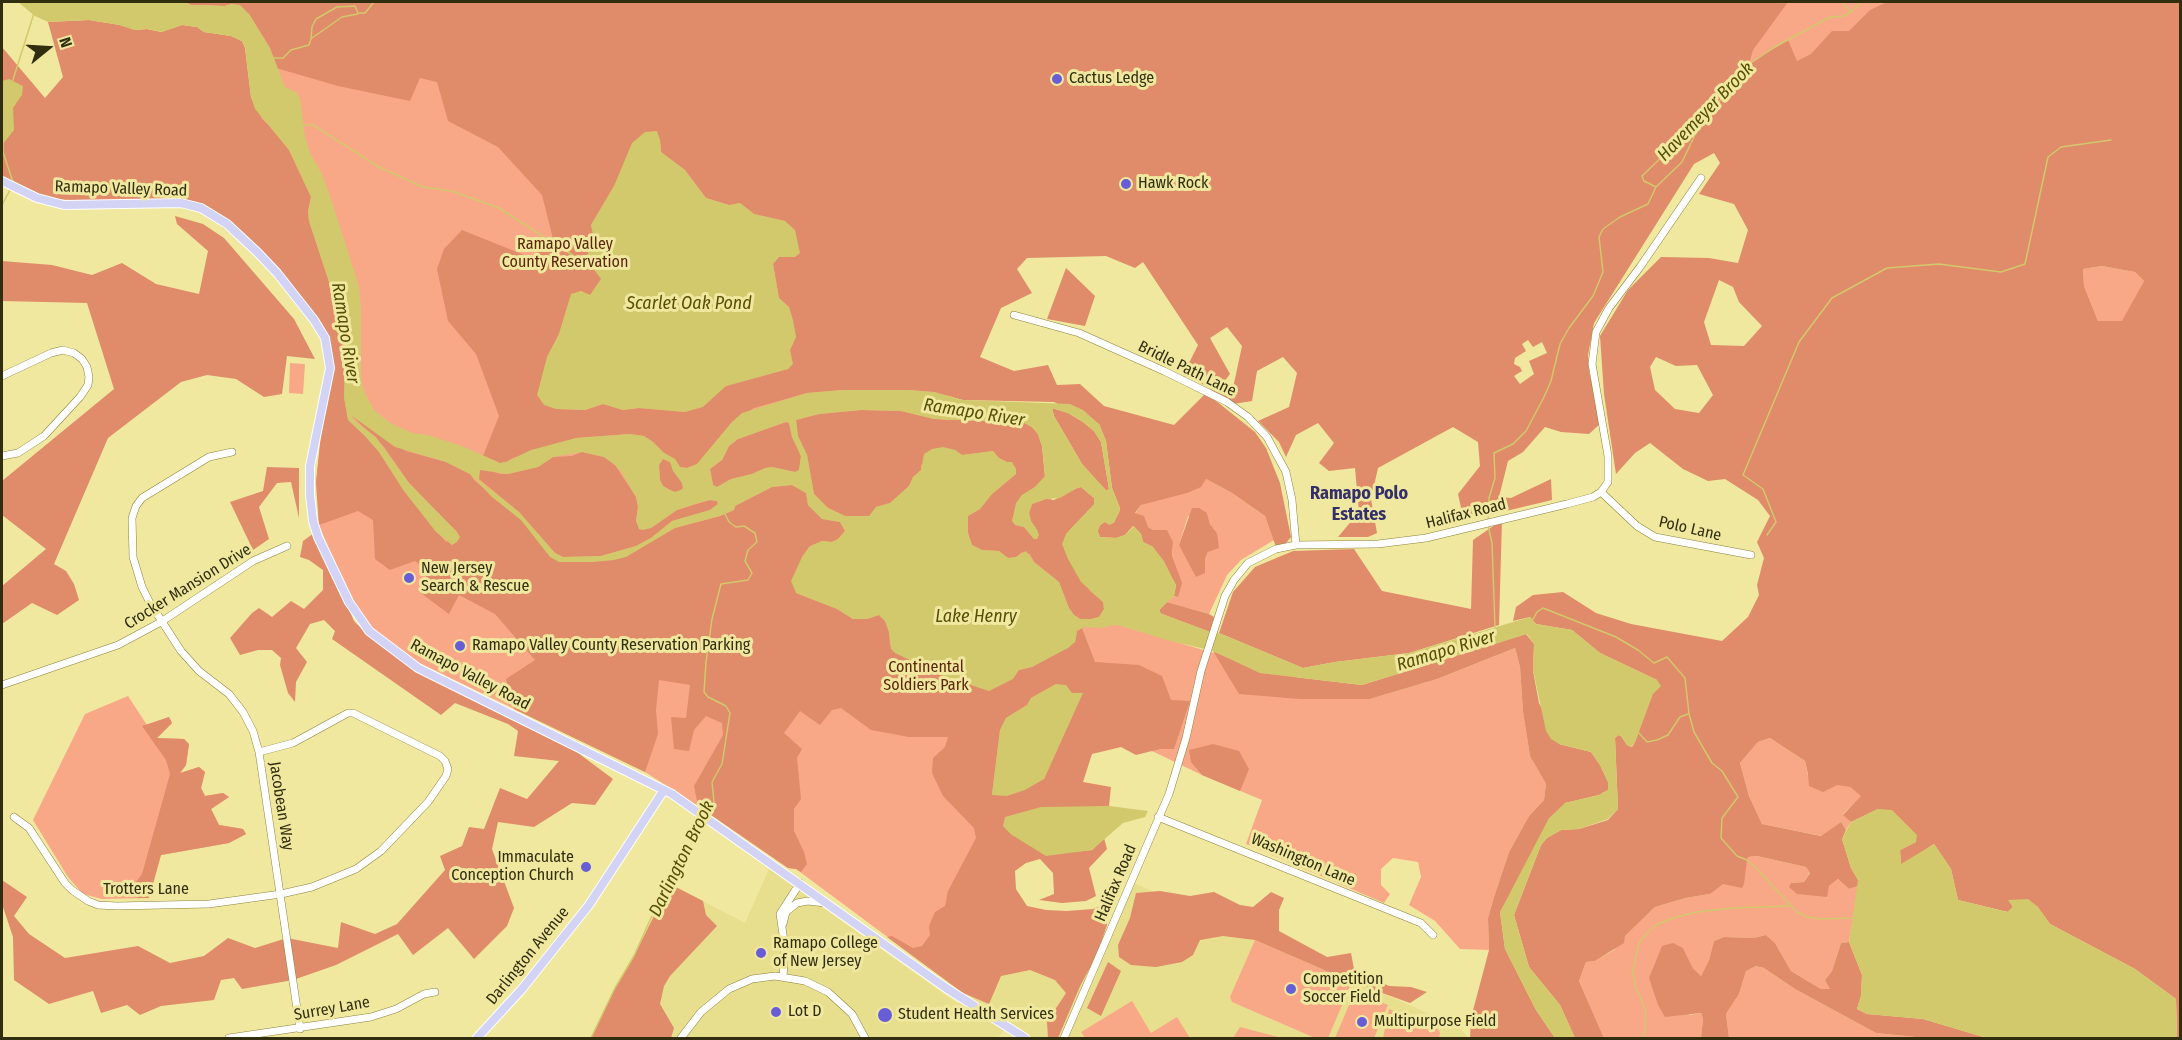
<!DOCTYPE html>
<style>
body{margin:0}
#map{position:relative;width:2182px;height:1040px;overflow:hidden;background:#f0e89f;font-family:"Fira Sans Condensed",sans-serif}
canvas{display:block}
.frame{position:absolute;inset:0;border:3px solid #312e10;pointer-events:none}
.north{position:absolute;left:18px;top:18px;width:60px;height:60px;-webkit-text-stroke:4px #f0e89f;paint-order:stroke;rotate:72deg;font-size:16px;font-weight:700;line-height:24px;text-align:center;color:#312e10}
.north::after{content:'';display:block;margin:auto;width:21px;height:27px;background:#312e10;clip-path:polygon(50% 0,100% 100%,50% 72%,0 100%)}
</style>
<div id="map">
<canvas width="2182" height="1040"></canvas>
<div class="frame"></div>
<div class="north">N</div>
</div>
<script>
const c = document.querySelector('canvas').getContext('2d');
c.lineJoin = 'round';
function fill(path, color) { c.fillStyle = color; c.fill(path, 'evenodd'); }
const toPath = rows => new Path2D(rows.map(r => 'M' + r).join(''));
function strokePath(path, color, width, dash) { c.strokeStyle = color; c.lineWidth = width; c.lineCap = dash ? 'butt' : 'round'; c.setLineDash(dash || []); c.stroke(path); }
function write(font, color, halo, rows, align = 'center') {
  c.font = font + ' "Fira Sans Condensed",sans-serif'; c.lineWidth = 6; c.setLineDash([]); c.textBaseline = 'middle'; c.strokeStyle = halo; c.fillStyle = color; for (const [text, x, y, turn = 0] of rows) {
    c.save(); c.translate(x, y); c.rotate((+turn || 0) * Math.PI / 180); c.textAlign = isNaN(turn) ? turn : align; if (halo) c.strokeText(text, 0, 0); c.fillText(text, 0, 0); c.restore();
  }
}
fill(toPath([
 [769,869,958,1004,991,925,1094,980,1134,883,1459,1027,1469,1038,1025,1038,1006,1027,998,1038,590,1038,670,884,745,923]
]), '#e8df8e');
fill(toPath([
 [253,2,1937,2,1769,79,1780,49,1623,257,1267,297,1026,202,940,420,1008,422,1122,626,1370,699,1437,679,1515,648,1520,667,1523,712,1530,756,1546,784,1544,800,1529,816,1509,852,1494,897,1488,918,1489,950,1460,949,1435,921,1409,905,1421,877,1418,862,1393,858,1381,869,1381,885,1390,894,1384,903,1246,844,1262,800,1202,775,1081,717,1023,843,963,993,796,869,788,868,698,806,645,772,413,660,370,626,357,607,337,569,319,525,316,482,325,398,326,341,280,277,228,231,263,38,249,14],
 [2102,266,2135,272,2144,281,2123,321,2098,321,2084,286,2083,269],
 [290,363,305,364,303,394,289,393],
 [1206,479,1232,493,1265,516,1274,540,1241,560,1227,575,1209,614,1167,602,1174,596,1178,597,1175,568,1172,556,1173,542,1148,527,1135,514,1141,505],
 [1207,513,1210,524,1217,533,1205,559,1184,552,1179,545,1188,516],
 [128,696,147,725,169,717,172,723,157,738,184,739,189,744,186,765,180,773,199,767,205,772,201,788,205,796,223,793,229,797,211,809,219,825,243,829,246,834,229,843,161,855,149,898,102,899,83,894,68,877,33,820,85,714],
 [1770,738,1805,761,1808,775,1850,787,1862,796,1843,814,1851,822,1846,830,1841,822,1822,836,1762,824,1749,796,1740,763,1758,742],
 [1757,856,1806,867,1810,872,1804,882,1791,883,1829,886,1838,879,1849,889,1858,886,1849,942,1841,943,1832,971,1825,980,1831,989,1821,989,1791,971,1775,943,1766,935,1754,938,1724,937,1714,941,1709,960,1701,976,1693,968,1683,948,1689,1015,1701,1013,1703,1019,1701,1038,1604,1038,1579,981,1586,962,1595,961,1614,950,1625,936,1655,907,1685,898,1710,894,1748,857],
 [1255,940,1352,982,1328,1038,1315,1038,1232,1002,1230,997],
 [1756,966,1764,968,1795,989,1876,1033,1925,1038,1729,1038,1726,1014,1739,994,1746,971],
 [1355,991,1388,1005,1374,1038,1335,1038],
 [1132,1001,1151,1033,1177,1017,1190,1038,1085,1038,1081,1032],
 [1389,1009,1438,1029,1440,1033,1439,1038,1383,1038],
 [1240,1027,1282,1038,1233,1038]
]), '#f9a887');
fill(toPath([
 [184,2,1788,2,1753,50,1749,64,1788,40,1797,61,1811,54,1832,31,1849,31,1870,10,1887,2,2180,2,2180,1038,2176,1038,2177,1034,2176,999,2135,969,2050,924,2037,906,2009,901,2013,907,2008,912,1958,900,1951,869,1934,844,1901,865,1900,850,1916,842,1878,809,1851,822,1843,815,1861,796,1850,787,1837,785,1823,792,1809,786,1808,774,1805,761,1770,738,1758,742,1740,763,1749,796,1762,824,1821,836,1841,822,1846,830,1842,839,1851,868,1858,880,1858,886,1849,889,1838,879,1829,886,1827,897,1797,894,1789,887,1791,883,1804,882,1810,873,1806,867,1757,856,1748,857,1747,860,1744,884,1742,888,1723,884,1710,894,1685,898,1655,907,1625,936,1624,943,1595,961,1586,962,1583,970,1579,981,1604,1038,1575,1038,1560,1005,1529,967,1514,915,1541,845,1547,838,1561,830,1579,829,1608,820,1618,809,1615,738,1618,735,1621,736,1627,745,1632,747,1635,742,1657,680,1600,653,1572,630,1536,624,1530,617,1513,621,1516,607,1533,595,1563,592,1596,613,1631,624,1722,641,1748,617,1759,595,1757,585,1764,558,1757,542,1770,516,1758,500,1725,479,1708,481,1683,469,1650,443,1635,453,1616,474,1604,394,1600,336,1628,290,1661,257,1709,258,1738,263,1748,230,1734,204,1699,194,1720,163,1714,153,1694,164,1594,323,1588,355,1589,372,1602,422,1589,434,1561,432,1545,427,1523,452,1508,461,1499,497,1511,498,1551,479,1552,500,1464,521,1458,494,1480,466,1478,442,1453,427,1378,468,1371,499,1377,533,1368,537,1338,537,1359,512,1355,468,1329,471,1319,463,1334,443,1318,423,1296,435,1286,457,1279,442,1258,421,1289,407,1297,373,1283,357,1257,371,1252,401,1233,404,1199,382,1233,388,1242,346,1227,327,1210,338,1230,374,1224,382,1205,376,1182,377,1198,345,1143,262,1135,268,1106,256,1027,258,1017,269,1032,293,1001,308,980,357,1014,371,1048,365,1057,385,1080,384,1104,406,1174,425,1206,393,1255,432,1266,448,1280,483,1291,537,1286,543,1276,547,1265,516,1232,493,1206,479,1201,487,1187,493,1141,505,1135,513,1144,516,1148,527,1153,530,1167,530,1173,542,1172,556,1182,583,1178,597,1174,596,1176,585,1153,547,1143,542,1141,534,1133,526,1125,535,1116,538,1100,537,1097,531,1100,525,1119,513,1120,508,1112,488,1106,441,1099,424,1054,402,963,400,934,392,909,390,842,390,807,393,754,408,732,422,697,464,687,468,680,467,675,459,664,453,653,442,644,436,630,434,576,438,513,458,506,462,500,463,483,456,499,416,476,354,448,321,437,269,444,249,462,230,529,257,554,243,542,195,498,147,448,121,437,82,420,78,410,101,338,86,276,68,270,48,249,14,232,4,225,6,191,5],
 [660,140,661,152,685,170,706,198,729,205,740,203,754,214,785,221,794,257,779,257,773,264,779,298,789,307,796,337,790,350,792,364,788,369,726,386,685,412,639,408,623,410,603,404,585,410,556,409,547,357,559,334,571,295,581,291,590,296,602,279,586,259,594,238,591,225,614,186],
 [2102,266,2135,272,2144,281,2122,321,2098,321,2084,286,2083,269],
 [1719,280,1733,287,1739,302,1762,326,1744,346,1711,345,1704,322],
 [1528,340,1533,347,1542,342,1547,353,1529,361,1534,374,1520,384,1514,376,1522,371,1520,367,1514,364,1515,358,1526,351,1522,344],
 [1656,357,1676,366,1697,365,1713,395,1699,413,1675,409,1655,390,1650,367],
 [89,20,120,25,135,30,147,29,161,32,182,25,197,27,204,32,231,36,242,41,245,48,251,97,262,119,272,128,289,150,311,197,308,211,309,221,329,282,342,342,345,366,344,397,348,420,365,436,379,452,404,491,446,542,457,532,409,483,384,447,351,415,406,451,446,462,470,474,474,480,521,520,559,562,614,560,675,528,720,516,734,510,735,506,772,487,792,485,806,493,808,505,823,519,840,522,845,531,838,539,832,542,822,541,809,547,802,557,796,593,837,609,853,619,867,619,879,615,885,621,889,632,890,645,1012,679,1019,670,1032,667,1075,642,1077,631,1082,628,1095,662,1139,665,1162,676,1171,700,1190,701,1174,749,1160,749,1136,755,1121,747,1092,754,1083,782,1111,787,1109,806,1079,808,1003,826,1012,835,1072,852,1092,850,1104,838,1107,849,1089,868,1096,896,1086,901,1062,903,1039,900,1054,894,1053,873,1040,859,1026,863,1015,871,1016,889,1027,906,1046,910,1067,911,1093,909,1102,905,1107,913,1107,925,1097,955,1081,984,1058,1038,1048,1038,1047,1022,1066,993,1055,980,1030,970,1001,976,989,1004,963,993,887,937,892,936,913,948,922,946,930,935,929,926,935,912,945,906,948,891,976,838,974,828,943,796,932,773,933,758,945,747,948,737,909,737,871,730,841,708,832,710,820,725,800,711,784,733,802,749,797,758,801,799,794,809,794,831,804,852,807,864,801,872,796,869,788,868,698,806,694,786,723,735,722,723,706,716,694,730,689,751,674,749,671,717,686,718,690,685,659,680,656,710,658,734,645,772,514,709,506,679,535,660,495,614,459,595,449,614,418,591,429,572,415,561,390,570,375,559,373,520,358,511,319,525,316,482,325,398,326,342,280,277,201,208,37,198,2,181,2,47,45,98,63,77,48,22],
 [1056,684,1071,693,1082,694,1044,779,992,794,1000,730,1006,718,1027,705,1031,698],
 [175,216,203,224,224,238,294,319,315,359,287,356,282,394,264,397,236,379,207,375,181,382,108,438,54,564,66,571,74,584,79,600,57,615,32,603,2,624,2,586,46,549,2,515,2,481,114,389,87,303,2,301,2,261,52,265,92,275,122,263,156,284,199,294,208,251,177,224],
 [1066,268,1095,296,1085,326,1047,319],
 [1052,408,1068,413,1083,422,1094,431,1101,442,1109,489,1106,491,1082,464,1054,416],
 [861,410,901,411,934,419,1008,422,1025,423,1032,427,1038,434,1042,446,1045,477,1035,487,1022,495,1016,504,1015,525,1024,527,1034,539,1037,530,1031,521,1029,513,1032,504,1046,499,1054,500,1077,488,1081,487,1094,498,1095,504,1091,508,1066,534,1090,591,1103,602,1104,609,1099,617,1091,619,1080,619,1074,615,1069,608,1059,582,1034,562,1030,554,1022,552,1016,557,1008,558,999,551,982,550,972,545,968,533,968,516,980,509,992,494,1016,474,1007,462,999,458,993,451,962,455,955,450,921,465,921,470,913,477,909,486,890,503,876,507,869,517,845,516,828,508,814,494,807,455,798,436,796,420,819,414],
 [786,422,789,423,792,437,801,456,799,470,795,472,772,467,765,468,752,474,731,479,717,487,713,485,710,469,722,460,729,446,738,439],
 [582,452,604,457,615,465,636,497,638,507,636,521,651,528,677,510,710,500,717,501,718,504,710,510,672,521,651,538,636,546,601,556,563,557,555,553,519,512,479,479,479,470,486,469,500,474,508,474,538,467,553,457,572,456],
 [663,459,670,462,682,483,683,488,681,490,675,492,670,490,663,486,660,480,659,465],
 [267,467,299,468,299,518,291,482,277,483,259,507,269,539,253,550,230,502,263,491],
 [1192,508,1199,508,1207,513,1210,524,1217,533,1219,548,1208,552,1205,559,1205,573,1196,577,1179,545],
 [1502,520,1499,625,1409,653,1335,662,1303,668,1219,633,1233,592,1255,567,1293,551,1354,549,1382,591,1471,609,1473,540],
 [314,533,354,621,368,635,425,675,566,744,613,779,595,805,572,803,534,827,498,822,492,849,514,908,507,926,474,959,448,928,413,955,398,934,336,965,293,980,242,989,234,978,221,980,214,1000,161,1006,140,1015,127,1005,101,1013,93,991,49,1004,14,980,13,937,2,904,2,880,27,897,14,916,29,934,65,958,138,946,170,963,204,956,228,938,255,948,287,938,338,948,341,922,375,934,397,924,445,870,440,856,462,846,469,827,484,829,500,788,527,799,559,761,514,756,518,731,508,724,455,703,441,715,332,639,335,631,324,620,310,624,296,648,307,662,296,682,295,702,288,693,280,665,281,658,272,650,258,650,240,655,230,638,252,613,259,608,272,617,291,601,304,609,323,590,323,570,309,560,300,557,303,541],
 [1167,602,1209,614,1214,617,1210,632,1162,614,1159,612,1160,609],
 [1526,634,1534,644,1533,671,1539,703,1559,744,1591,752,1600,765,1608,782,1608,790,1599,795,1565,803,1500,912,1505,949,1536,1010,1555,1038,1470,1038,1471,1018,1489,950,1488,918,1494,897,1509,852,1529,816,1544,800,1546,784,1530,756,1523,712,1520,667,1515,648,1437,679,1370,699,1300,699,1239,694,1213,651,1260,673,1362,685],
 [169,717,172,723,157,738,184,739,189,744,186,765,180,773,199,767,205,772,201,788,205,796,223,793,229,797,211,809,219,825,243,829,246,834,229,843,161,855,149,898,137,898,140,888,133,886,142,874,170,774,166,760,142,726],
 [1213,744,1239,751,1249,769,1240,791,1202,775,1191,762,1189,750],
 [670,884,703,901,706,915,717,926,670,976,664,986,660,1004,674,1028,671,1038,591,1038,615,988,634,956],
 [1160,891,1190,896,1214,892,1240,905,1253,907,1271,892,1284,898,1279,910,1279,931,1327,957,1351,953,1354,969,1389,986,1411,987,1427,992,1410,1003,1352,982,1255,940,1223,936,1200,940,1193,955,1182,962,1156,967,1131,965,1119,957,1118,945,1130,918,1136,893],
 [1766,935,1775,943,1791,971,1821,989,1830,989,1825,980,1832,971,1841,943,1849,942,1862,975,1861,996,1857,1009,1867,1014,1923,1019,1987,1038,1925,1038,1876,1033,1795,989,1764,968,1756,966,1746,971,1739,994,1726,1014,1729,1038,1701,1038,1703,1019,1701,1013,1665,1017,1658,1005,1649,978,1662,946,1673,943,1683,948,1693,968,1701,976,1709,960,1714,941,1724,937,1754,938],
 [1108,962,1121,971,1101,1016,1087,1008]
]), '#e08b69');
fill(toPath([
 [18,2,184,2,191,5,225,6,232,4,240,5,249,14,270,48,285,87,296,92,300,98,305,136,310,153,321,172,329,193,359,286,361,307,361,375,363,389,374,410,392,424,413,433,428,435,462,446,500,463,506,462,531,450,576,438,630,434,644,436,653,442,664,453,675,459,680,467,687,468,697,464,732,422,742,413,807,393,842,390,909,390,934,392,963,400,1070,404,1083,410,1099,424,1106,441,1112,488,1120,508,1119,513,1114,523,1109,525,1105,522,1100,525,1098,531,1100,537,1116,538,1125,535,1134,526,1141,534,1143,542,1153,547,1164,561,1176,585,1174,596,1160,609,1160,612,1162,614,1208,631,1219,633,1303,668,1335,662,1409,653,1530,617,1536,624,1572,630,1600,653,1657,680,1661,686,1653,694,1635,742,1631,747,1627,745,1621,736,1618,735,1615,738,1618,809,1608,819,1579,829,1561,830,1547,838,1541,845,1514,915,1529,967,1560,1005,1575,1038,1555,1038,1536,1010,1505,949,1500,912,1549,818,1565,803,1599,795,1608,790,1608,782,1600,765,1591,752,1559,744,1551,739,1546,731,1533,670,1534,644,1527,634,1362,685,1260,673,1213,651,1167,640,1122,626,1115,625,1102,628,1084,627,1077,631,1075,642,1068,648,1032,667,1019,670,1013,679,989,691,943,676,895,653,891,649,889,632,885,621,879,615,867,619,853,619,837,609,796,593,791,581,802,557,810,546,822,541,832,542,838,539,845,531,840,522,822,519,808,505,806,493,792,485,772,487,735,506,734,510,720,516,675,528,626,557,614,560,593,562,559,562,550,557,521,520,492,497,470,474,446,462,395,447,352,416,354,420,376,437,409,483,457,532,460,537,457,542,452,545,436,532,404,491,379,452,365,436,348,420,344,397,345,366,342,342,329,282,309,221,308,211,311,197,289,150,255,109,251,97,245,48,242,41,231,36,204,32,197,27,182,25,162,32,147,29,135,30,120,25,89,20,48,22,35,16],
 [1052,408,1068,413,1083,422,1094,431,1101,442,1109,489,1107,491,1082,464,1054,416],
 [861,410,901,411,934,419,1008,422,1024,423,1032,427,1038,434,1042,446,1045,476,1035,487,1022,495,1016,503,1012,521,1015,525,1024,527,1034,539,1037,539,1039,535,1037,530,1031,521,1029,513,1032,504,1046,499,1060,498,1077,488,1081,487,1094,498,1094,504,1066,534,1062,544,1068,559,1081,582,1103,602,1104,609,1099,617,1091,619,1080,619,1074,615,1069,608,1059,582,1034,562,1026,551,1016,557,1008,558,999,551,982,550,972,545,968,533,968,516,980,509,992,494,1016,474,1016,469,1012,462,1007,462,999,458,993,451,962,455,955,450,943,447,932,449,924,454,921,470,913,477,909,486,890,503,876,507,869,516,845,516,828,508,814,494,807,455,798,436,796,420,819,414],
 [786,422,789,423,792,437,801,456,799,470,795,472,772,467,765,468,752,474,731,479,717,487,713,485,710,469,722,460,729,446,738,439],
 [582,452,604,457,615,465,622,473,636,497,638,507,636,521,639,529,643,530,651,528,677,510,695,504,710,500,717,501,718,504,710,510,672,521,651,538,636,546,601,556,563,557,555,553,519,512,479,480,480,470,508,474,538,467,553,457],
 [663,459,670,462,673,471,682,483,683,488,681,490,675,492,670,490,663,486,660,480,659,465],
 [9,79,23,86,22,95,13,108,14,130,3,144,2,143,2,81],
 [657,131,660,140,661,152,685,170,706,198,729,205,740,203,754,214,785,221,795,230,800,253,795,257,779,257,773,264,779,298,789,307,793,320,796,337,790,350,793,364,788,369,726,386,703,407,685,412,639,408,623,410,603,404,585,410,556,409,544,405,537,395,547,357,559,334,571,294,581,291,590,295,601,279,586,259,594,238,591,225,614,186,632,143,645,132],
 [1056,684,1066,685,1072,693,1083,693,1044,779,1025,790,1007,796,992,795,1000,730,1006,718,1027,705,1031,698],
 [1109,806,1148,811,1145,817,1123,823,1092,850,1046,856,1012,835,1003,826,1005,817,1041,807],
 [1878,809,1892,810,1917,835,1916,842,1900,850,1901,864,1934,844,1951,869,1958,900,2007,912,2013,907,2008,900,2028,899,2037,906,2050,924,2135,969,2176,999,2177,1035,2176,1038,1987,1038,1923,1019,1867,1014,1857,1009,1861,995,1862,975,1849,942,1858,880,1851,868,1842,839,1851,822]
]), '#d2c86c');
strokePath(toPath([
 [1842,2,1851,12],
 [312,38,342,17,358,14],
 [271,58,283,58,291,50,309,45,311,39,312,27,316,19,337,7,355,6,358,13,365,13,374,2],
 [12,83,34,13],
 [1705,115,1714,108,1748,65,1773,48,1830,17,1844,16,1851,12,1861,2],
 [302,125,313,125,379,167,423,187,452,191,499,208,574,256],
 [3,143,3,152,13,182],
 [1656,187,1644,181,1642,176,1702,118],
 [2,205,10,190],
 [578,259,586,259],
 [1488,520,1489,498,1495,478,1494,453,1513,444,1526,431,1544,397,1551,381,1560,344,1569,328,1593,296,1603,272,1599,237,1603,229,1620,217,1648,204,1656,187,1682,162,1704,116],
 [1488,525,1492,543,1495,627],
 [1767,535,1776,522,1763,489,1743,475,1799,342,1832,298,1887,268,1939,264,2001,272,2025,264,2048,157,2061,147,2111,140],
 [1532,621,1537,612,1543,608,1616,637,1638,650,1654,663,1667,657,1685,678,1689,714,1694,732,1712,763,1722,771,1738,797,1722,818,1721,838,1737,856,1747,860,1758,870,1797,912,1807,917,1820,919,1851,918],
 [1638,732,1647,742,1657,740,1668,735,1680,717,1688,714],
 [708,815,714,802,712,782,722,764,730,713,726,706,708,697,704,692,706,662,712,619,721,584,748,580,752,573,745,561,748,550,757,542,755,533,744,526,736,527,729,522,725,514],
 [591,1038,615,988,634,956,650,920,704,821],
 [1644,1038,1646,1011,1636,988,1633,971,1639,943,1647,933,1656,925,1673,918,1697,912,1733,908,1789,906]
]), '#d2c86c', 1.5);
const minor = toPath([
 [1014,315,1079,333,1164,371,1227,402,1248,417,1267,437,1286,472,1292,500,1296,545],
 [2,376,51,353,63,350,74,353,82,359,87,367,89,377,88,385,80,397,44,436,18,453,2,456],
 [232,452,209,457,142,498,136,506,132,518,133,557,142,587,150,603,181,651,199,671,229,694,243,712,253,731,259,752,300,1029],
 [1601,492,1637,526,1655,537,1751,555],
 [2,685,118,645,161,622,253,561,287,546],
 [14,817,29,828,65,883,72,890,88,901,98,905,117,906,209,904,281,894,312,887,356,869,381,851,428,802,446,776,448,769,445,761,440,756,353,713,348,713,293,743,259,752],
 [1158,817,1421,923,1433,935],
 [783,924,786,912,797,903,808,901,825,903],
 [783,977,785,948,780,914,800,883],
 [229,1038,371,1017,396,1009,424,994,435,992],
 [681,1038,701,1012,729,989,752,979,775,976,805,981,828,992,852,1014,865,1038],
 [1064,1038,1169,794,1186,738,1201,671,1225,596,1234,580,1248,563,1276,549,1296,545,1378,544,1426,538,1567,504,1593,497,1601,492,1608,482,1608,456,1592,364,1596,332,1609,308,1640,267,1701,178]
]);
const major = toPath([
 [2,181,37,198,64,205,181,203,201,208,227,224,258,253,277,273,314,320,325,338,330,368,310,466,310,495,313,521,318,537,349,602,369,631,418,668,672,794,946,988,1025,1038],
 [477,1038,522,989,589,905,664,790]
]);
strokePath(minor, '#8b833c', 8);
strokePath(major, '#fff', 10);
strokePath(minor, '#fff', 7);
strokePath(major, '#d2d3f5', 8);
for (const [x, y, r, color] of [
 [1057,79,6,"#675dd6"],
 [1126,184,6,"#675dd6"],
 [409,578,6,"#675dd6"],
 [460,646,6,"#675dd6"],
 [586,867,6,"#675dd6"],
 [761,953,6,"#675dd6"],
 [1291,989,6,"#675dd6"],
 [776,1012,6,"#675dd6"],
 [885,1015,8,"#675dd6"],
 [1362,1022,6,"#675dd6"]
]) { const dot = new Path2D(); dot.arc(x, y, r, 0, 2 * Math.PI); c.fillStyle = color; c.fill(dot); strokePath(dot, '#f0e89f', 2); }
write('16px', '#312e10', '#f0e89f', [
 ["Cactus Ledge",1069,79],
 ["Hawk Rock",1138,184],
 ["New Jersey",421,569],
 ["Search & Rescue",421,587],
 ["Ramapo Valley County Reservation Parking",472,646],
 ["Immaculate",574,858,"right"],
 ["Conception Church",574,876,"right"],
 ["Ramapo College",773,944],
 ["of New Jersey",773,962],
 ["Competition",1303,980],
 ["Soccer Field",1303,998],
 ["Lot D",788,1012],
 ["Student Health Services",898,1015],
 ["Multipurpose Field",1374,1022]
], 'left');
write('16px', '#312e10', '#f0e89f', [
 ["Ramapo Valley Road",121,189,2],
 ["Bridle Path Lane",1187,369,26],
 ["Halifax Road",1466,514,-14],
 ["Polo Lane",1690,529,13],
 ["Crocker Mansion Drive",188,587,-32],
 ["Ramapo Valley Road",470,675,28],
 ["Jacobean Way",281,806,81],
 ["Washington Lane",1303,860,23],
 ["Halifax Road",1116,883,-67],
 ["Trotters Lane",146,890],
 ["Darlington Avenue",528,956,-51],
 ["Surrey Lane",332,1009,-10]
]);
write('16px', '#5b260d', '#f0e89f', [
 ["Ramapo Valley",565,245],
 ["County Reservation",565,263],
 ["Continental",926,668],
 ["Soldiers Park",926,686]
]);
write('italic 18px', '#564f04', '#f0e89f', [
 ["Havemeyer Brook",1706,112,-46],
 ["Scarlet Oak Pond",689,304],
 ["Ramapo River",345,333,81],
 ["Ramapo River",974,413,9],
 ["Lake Henry",976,617],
 ["Ramapo River",1446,651,-17],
 ["Darlington Brook",682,859,-64]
]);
write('bold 18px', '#332f6a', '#f0e89f', [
 ["Ramapo Polo",1359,494],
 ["Estates",1359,515]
]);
</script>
